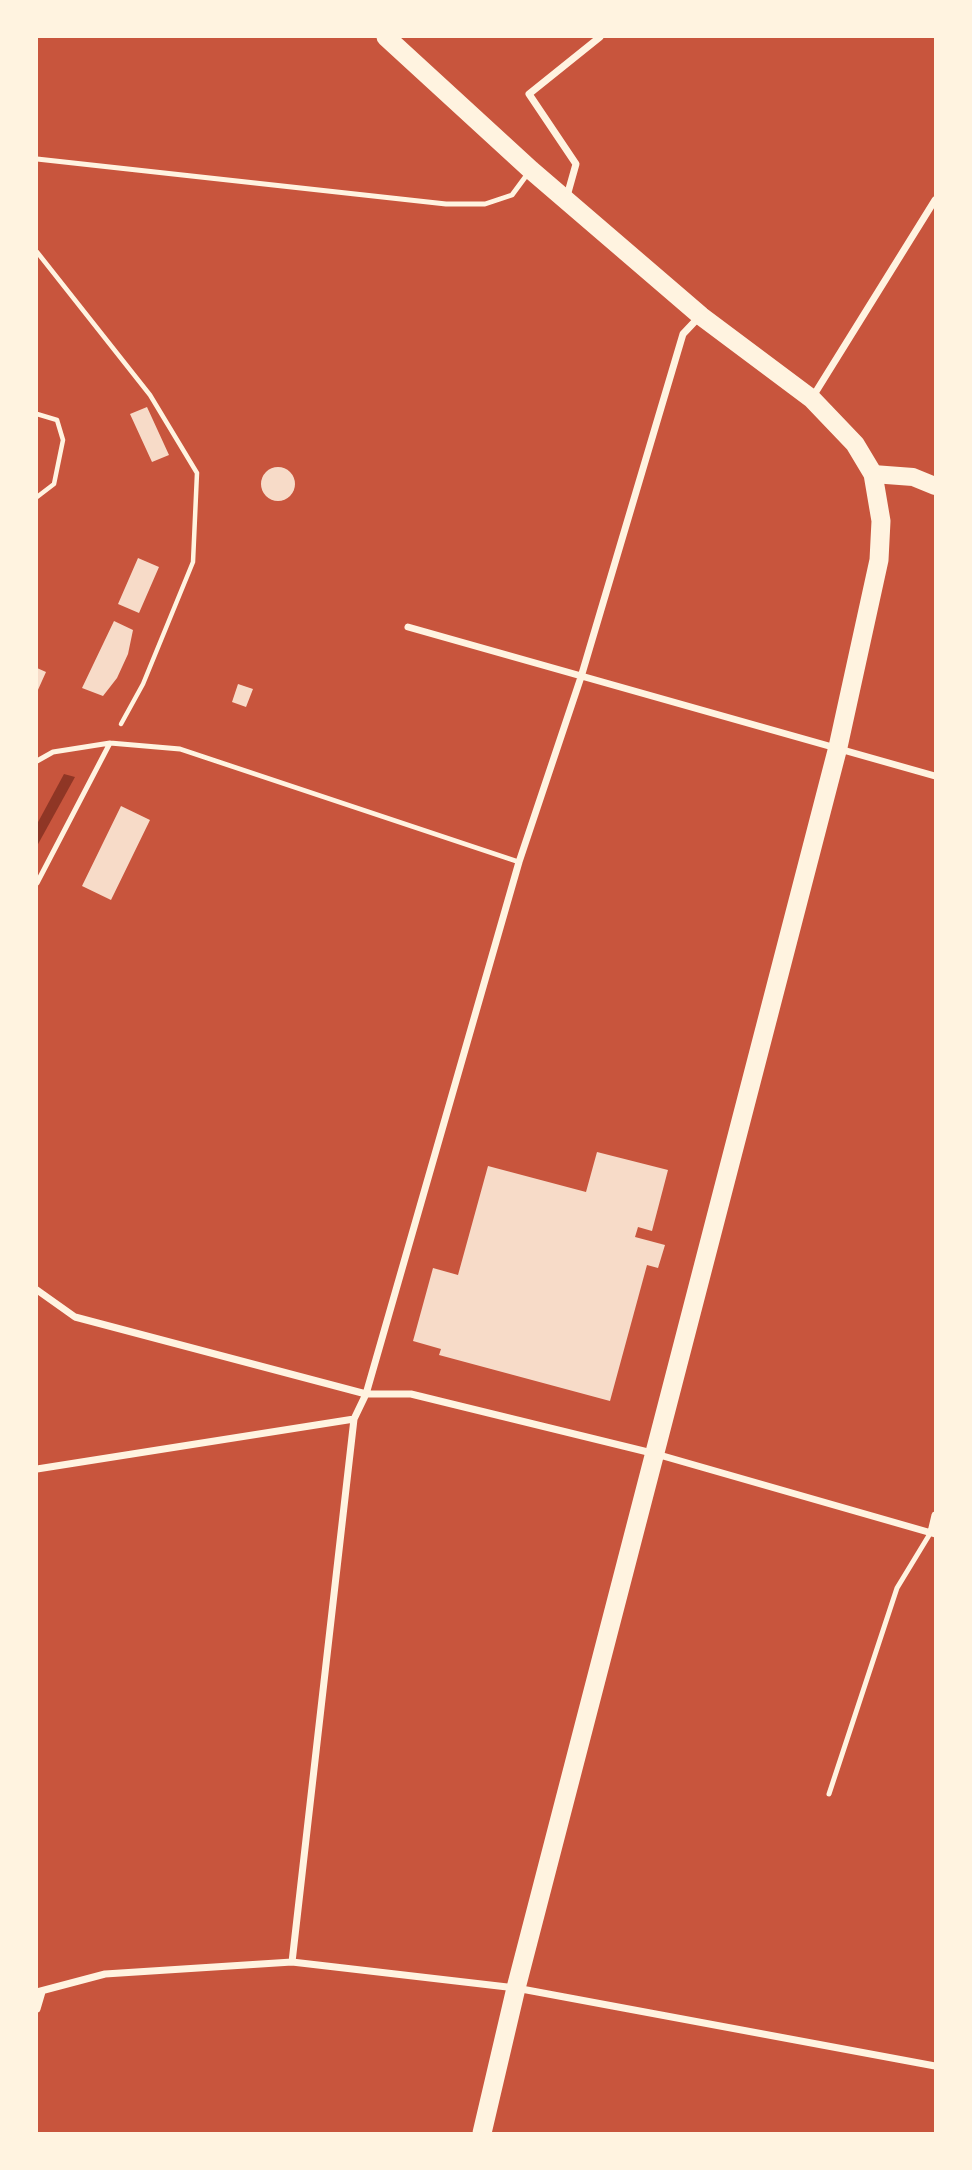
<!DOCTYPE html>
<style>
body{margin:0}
#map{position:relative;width:972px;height:2170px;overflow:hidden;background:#c8553d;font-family:"Archivo Narrow",sans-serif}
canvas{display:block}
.frame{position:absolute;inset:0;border:38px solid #fff3e0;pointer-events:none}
</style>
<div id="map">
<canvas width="972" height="2170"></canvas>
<div class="frame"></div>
</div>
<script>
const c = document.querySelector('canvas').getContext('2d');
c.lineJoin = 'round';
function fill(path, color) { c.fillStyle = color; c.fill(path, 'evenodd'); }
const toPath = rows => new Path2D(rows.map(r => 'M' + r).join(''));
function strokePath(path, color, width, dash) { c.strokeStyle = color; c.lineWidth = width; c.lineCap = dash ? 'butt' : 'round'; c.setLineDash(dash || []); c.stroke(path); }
fill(toPath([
 [64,774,75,777,37,846,37,824]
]), '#8f3625');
fill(toPath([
 [147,407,169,455,152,462,130,414],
 '261 484a17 17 0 1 1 34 0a17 17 0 1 1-34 0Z',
 [138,558,159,567,139,613,118,604],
 [114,621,133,630,128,654,117,678,103,696,82,688],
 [37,668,46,672,37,692],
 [238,684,253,689,246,707,232,702],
 [121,806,150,820,111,900,82,886],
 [597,1152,668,1170,652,1231,638,1227,635,1237,665,1245,658,1268,647,1265,610,1401,439,1355,441,1349,413,1341,433,1268,458,1275,488,1166,586,1192]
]), '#f7dbc8');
strokePath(toPath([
 [37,252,150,395,197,473,193,562,143,684,121,724],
 [37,414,57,420,63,440,54,484,37,497]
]), '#fff3e0', 4.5);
strokePath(toPath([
 [37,159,446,204,485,204,512,195,529,172],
 [37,761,53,752,110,743],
 [37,883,110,743,180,749,519,862],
 [829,1794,897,1588,931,1532]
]), '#fff3e0', 5);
strokePath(toPath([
 [567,196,576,164,529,94,600,37],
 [812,398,935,200],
 [408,627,935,776],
 [37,1290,75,1317,366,1394,411,1394,656,1454,935,1534],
 [37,1469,354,1419],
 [931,1532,935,1515],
 [292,1962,354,1419,366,1394,519,862,581,677,683,334,700,316],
 [37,1992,105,1974,292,1962,516,1988,935,2066],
 [37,2009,42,1992]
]), '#fff3e0', 7);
strokePath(toPath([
 [873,474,913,477,935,486]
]), '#fff3e0', 18);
strokePath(toPath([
 [386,37,531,170,701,316,812,399,855,444,873,474,881,521,879,560,838,747,516,1988,482,2133]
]), '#fff3e0', 19);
</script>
